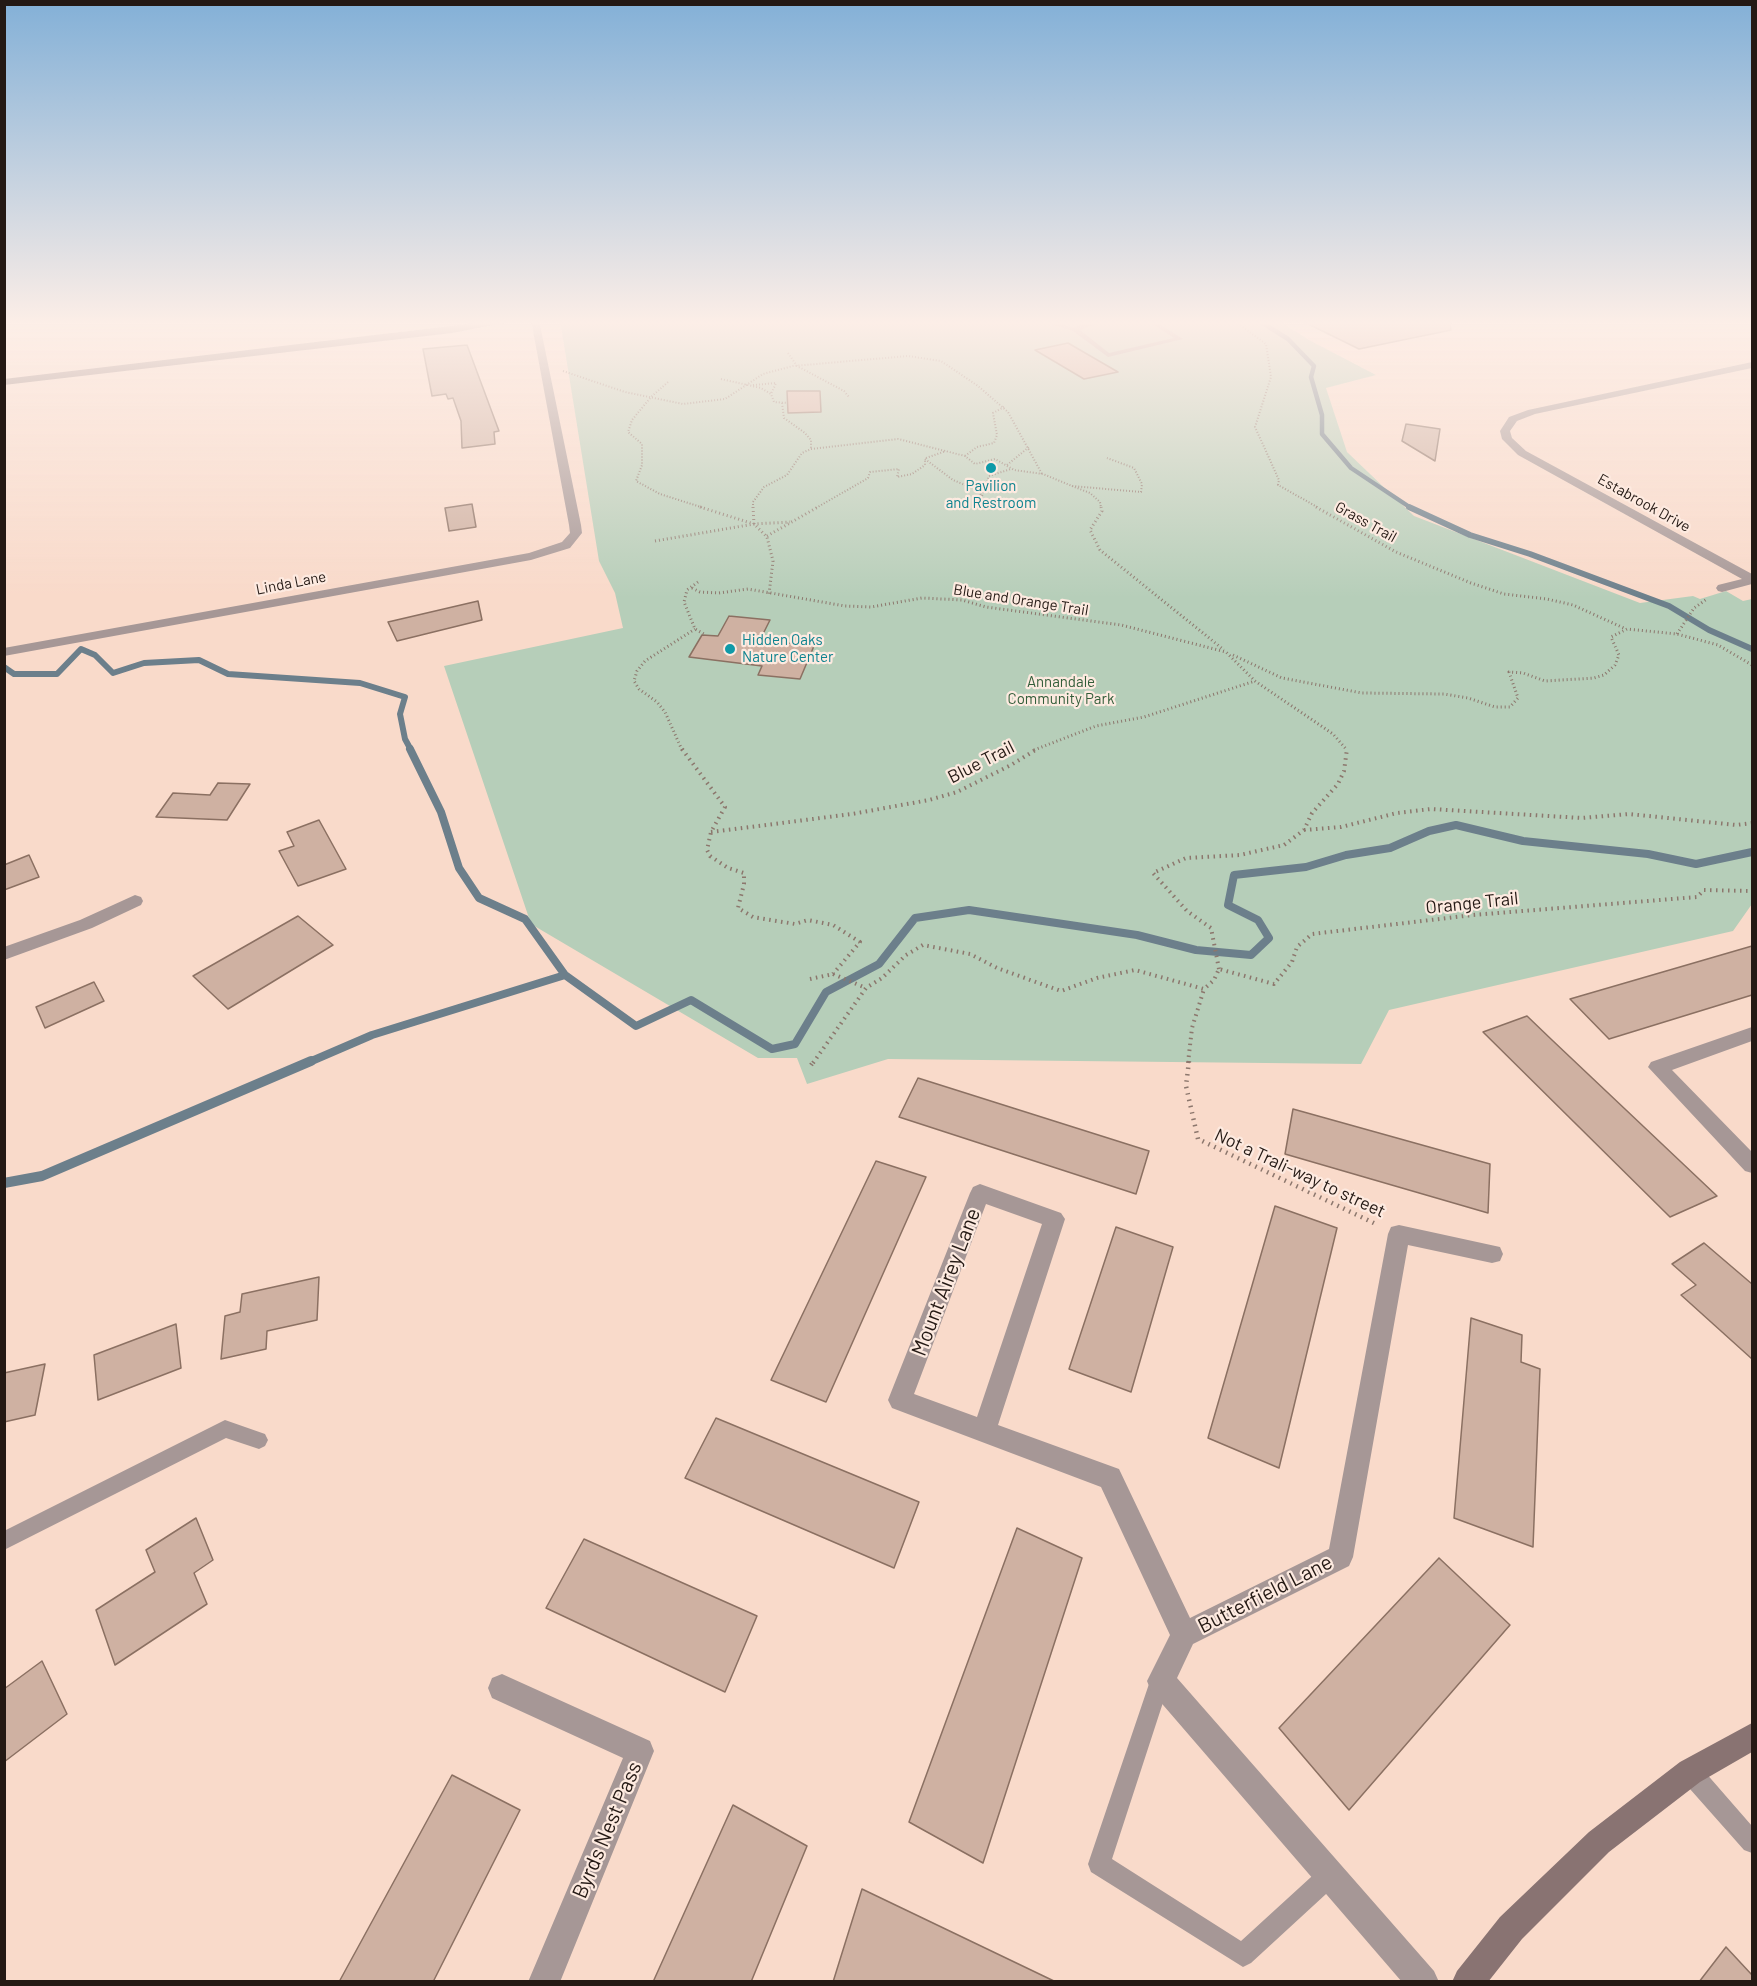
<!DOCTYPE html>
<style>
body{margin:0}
#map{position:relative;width:1757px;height:1986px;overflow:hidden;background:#f9daca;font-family:Barlow,sans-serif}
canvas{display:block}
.frame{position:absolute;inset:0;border:6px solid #241914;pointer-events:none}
</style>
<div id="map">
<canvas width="1757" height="1986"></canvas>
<div class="frame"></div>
</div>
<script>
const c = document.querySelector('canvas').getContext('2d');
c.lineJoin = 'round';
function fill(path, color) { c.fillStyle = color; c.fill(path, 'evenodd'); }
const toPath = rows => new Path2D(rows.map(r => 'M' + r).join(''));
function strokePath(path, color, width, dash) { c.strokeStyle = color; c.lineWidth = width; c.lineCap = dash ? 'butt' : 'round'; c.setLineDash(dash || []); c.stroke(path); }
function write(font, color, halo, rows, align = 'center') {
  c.font = font + ' Barlow,sans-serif'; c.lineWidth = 4.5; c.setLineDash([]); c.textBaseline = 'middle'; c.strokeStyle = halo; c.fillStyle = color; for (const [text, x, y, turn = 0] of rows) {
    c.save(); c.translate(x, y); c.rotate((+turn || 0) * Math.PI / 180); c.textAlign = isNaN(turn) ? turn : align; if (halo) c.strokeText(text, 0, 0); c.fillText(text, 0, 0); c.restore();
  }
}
fill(toPath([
 [560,320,1278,320,1309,340,1376,375,1326,388,1347,452,1414,516,1640,603,1693,596,1700,599,1726,591,1743,601,1752,599,1752,904,1733,931,1389,1010,1361,1064,888,1059,807,1084,797,1058,758,1058,531,924,444,666,623,628,615,593,599,561]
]), '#b6ceb9');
strokePath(toPath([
 [1258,320,1288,339,1314,366,1311,377,1322,415,1322,434,1351,468,1411,508]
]), '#6c7f8b', 4.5);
strokePath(toPath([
 [1409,507,1470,535,1530,554,1669,606,1709,630,1752,649],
 [4,667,14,674,57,674,81,649,95,655,113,673,144,663,199,660,228,674,360,683,405,697,400,714,405,739,411,750]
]), '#6c7f8b', 6);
strokePath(toPath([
 [410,749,441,812,459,868,479,898,525,919,565,975],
 [307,1063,372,1035,565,975,636,1026,691,1000,772,1049,795,1044,826,992,879,964,915,918,969,910,1137,935,1196,950,1251,955,1269,938,1258,920,1228,905,1234,875,1306,867,1346,855,1390,848,1429,831,1456,825,1523,841,1648,854,1696,864,1752,852]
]), '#6c7f8b', 8);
strokePath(toPath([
 [4,1183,42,1176,311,1061]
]), '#6c7f8b', 10);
const building = toPath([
 [1300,320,1450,320,1451,330,1359,349,1300,320],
 [1068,343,1118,372,1084,379,1035,350,1068,343],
 [467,345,499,431,494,432,495,444,462,448,461,421,453,398,448,399,446,394,432,396,423,349,467,345],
 [787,391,820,391,821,412,788,413,787,391],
 [1406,424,1440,429,1435,461,1402,441,1406,424],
 [472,504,476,527,449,531,445,508,472,504],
 [478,601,482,620,397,641,388,622,478,601],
 [729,616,770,620,760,640,814,646,800,679,758,675,762,666,689,657,702,635,718,636,729,616],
 [218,783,250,784,227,820,156,817,173,793,210,795,218,783],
 [319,820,346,869,298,886,279,851,294,846,287,832,319,820],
 [29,855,39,877,4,890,4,865,29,855],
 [298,916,333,945,228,1009,193,976,298,916],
 [1752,946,1752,995,1609,1039,1570,999,1752,946],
 [94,982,104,1001,45,1028,36,1007,94,982],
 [1527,1016,1552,1040,1717,1196,1670,1217,1483,1032,1527,1016],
 [918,1078,1149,1151,1136,1194,899,1117,918,1078],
 [1293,1109,1490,1164,1488,1213,1285,1154,1293,1109],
 [876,1161,926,1177,826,1402,771,1380,876,1161],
 [1275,1206,1337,1228,1279,1468,1208,1438,1275,1206],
 [1116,1227,1173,1247,1131,1392,1069,1369,1116,1227],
 [1704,1243,1752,1284,1752,1359,1681,1295,1696,1285,1672,1264,1704,1243],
 [319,1277,317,1320,267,1331,266,1349,221,1359,225,1316,240,1312,242,1294,319,1277],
 [1471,1318,1522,1335,1521,1362,1540,1369,1533,1547,1454,1518,1471,1318],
 [176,1324,181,1368,98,1400,94,1355,176,1324],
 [45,1364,35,1415,4,1422,4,1373,45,1364],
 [716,1418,919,1502,894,1568,685,1478,716,1418],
 [196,1518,213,1560,194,1573,207,1604,115,1665,96,1610,155,1572,146,1550,196,1518],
 [1017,1528,1082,1558,983,1863,909,1822,1017,1528],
 [584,1539,757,1616,725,1692,546,1608,584,1539],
 [1439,1558,1510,1625,1349,1810,1279,1728,1439,1558],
 [42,1661,67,1714,4,1762,4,1689,42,1661],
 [452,1775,520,1810,433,1982,339,1982,452,1775],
 [733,1805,807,1846,751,1982,653,1982,733,1805],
 [862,1889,1056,1982,833,1982,862,1889],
 [1726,1947,1752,1975,1752,1982,1699,1982,1726,1947]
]);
fill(building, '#cfb1a2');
strokePath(building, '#8b7062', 1.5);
strokePath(toPath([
 [1233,320,1266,344,1271,377,1255,427,1279,480,1278,485,1319,508],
 [788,353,797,366,844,391,849,397],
 [563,371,625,392,683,404,725,399,763,374,793,366,908,356,941,361,978,386,1008,412,1042,474],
 [721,379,761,388,771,394,774,402,788,403],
 [668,382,651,397,632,420,628,432,642,444,642,465,636,481,660,494,704,508],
 [753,385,776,383,771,394],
 [782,403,784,418,805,433,811,440,811,449],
 [965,456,977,447,994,443,997,435,993,413,1004,407],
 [926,458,946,451],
 [925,459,953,480,977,490,982,496,989,476,1011,469],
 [1007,465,1029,447],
 [1072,486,1090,493,1100,502,1101,508],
 [753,508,753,502,764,487,787,475,802,453,811,449,898,439,965,456,975,464,995,459,1014,470,1043,474,1072,486,1141,492,1142,484,1134,468,1107,458],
 [816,508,868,478,870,472,899,469,897,477,912,474,925,465,925,459]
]), '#8c776d', 2, [1, 2]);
strokePath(toPath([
 [700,507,754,524],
 [753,507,754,524,767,537,773,561,769,594],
 [1101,507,1102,511,1090,530,1100,550,1224,650],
 [1316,507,1396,552,1471,583,1504,594,1547,599,1573,605,1626,629],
 [767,536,818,507],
 [655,541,754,524,790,522],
 [698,582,687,590,684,602,695,629,704,634],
 [692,588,700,592,719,593,748,589,845,606,871,607,922,598,962,600,986,607,1121,625,1226,652,1255,681,1333,734,1347,750],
 [1677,634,1694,608,1707,599],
 [1233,655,1282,678,1362,693,1444,694,1468,698,1495,707,1510,707,1518,698,1509,672,1523,673,1545,681,1594,678,1604,675,1615,665,1619,655,1611,637,1627,629,1677,634,1718,645,1752,665],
 [682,750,665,712,657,702,639,689,634,681,637,671,645,661,695,629],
 [1034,750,1096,726,1144,717,1255,681]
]), '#8c776d', 3, [1, 3]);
strokePath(toPath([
 [682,749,725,807,711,832,707,850,710,856,728,868,744,873,744,884,738,908,753,917,795,924,808,920,833,925,860,942,833,974],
 [1304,830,1341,827,1397,813,1431,809,1582,818,1629,814,1736,825,1752,823],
 [711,832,852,814,929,800,957,792,1011,765,1037,749],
 [1219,969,1211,928,1187,911,1153,873,1186,858,1240,855,1284,845,1304,830,1312,813,1338,784,1344,771,1347,749],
 [833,974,866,988],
 [810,979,833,974],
 [813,1063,866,988,882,978,906,955,923,945,970,954,997,968,1061,991,1097,978,1135,970,1204,989,1214,980,1219,969,1274,984,1292,962,1297,947,1312,934,1473,915,1697,897,1704,890,1752,891],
 [1188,1063,1192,1028,1204,989]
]), '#8c776d', 4, [1.5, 4.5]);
strokePath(toPath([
 [1189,1061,1186,1086,1198,1139,1378,1225],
 [811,1065,814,1061]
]), '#8c776d', 4.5, [1.5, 5]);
fill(toPath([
 [1038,320,1047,320,1074,328,1090,320,1106,320,1080,330,1109,353,1174,338,1146,320,1153,320,1183,339,1108,357,1073,331,1038,320],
 [225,1420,265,1434,268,1440,265,1446,259,1449,226,1438,4,1550,4,1531,225,1420],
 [1160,1671,1167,1674,1170,1681,1112,1859,1241,1941,1322,1867,1330,1864,1338,1867,1341,1875,1338,1883,1251,1963,1243,1967,1091,1872,1088,1864,1150,1681,1153,1674,1160,1671],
 [1690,1761,1698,1764,1752,1826,1752,1853,1744,1850,1682,1780,1679,1772,1682,1764,1690,1761]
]), '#a69796');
fill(toPath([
 [531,320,539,320,581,525,582,533,570,548,531,560,4,656,4,648,529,553,562,542,570,533,569,525,531,320],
 [1752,362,1752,368,1535,414,1517,421,1510,431,1512,438,1526,451,1752,574,1752,584,1722,592,1718,591,1716,588,1718,585,1742,579,1518,455,1502,439,1500,431,1509,417,1528,410,1752,362],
 [135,895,141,897,143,901,141,905,92,928,4,960,4,947,80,920,135,895],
 [1752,1027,1752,1041,1672,1070,1752,1152,1752,1173,1745,1171,1648,1067,1651,1062,1752,1027],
 [980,1184,1061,1213,1065,1219,998,1425,1119,1469,1190,1618,1329,1549,1388,1234,1391,1227,1399,1225,1500,1247,1503,1254,1500,1261,1492,1263,1408,1245,1353,1557,1349,1566,1193,1644,1177,1678,1434,1971,1439,1982,1402,1982,1151,1691,1147,1681,1170,1635,1101,1487,892,1408,888,1400,970,1193,973,1187,980,1184],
 [986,1204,1042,1224,977,1417,914,1394,986,1204],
 [502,1674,650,1741,654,1751,560,1982,528,1982,623,1758,492,1698,488,1688,492,1678,502,1674]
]), '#a69796');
fill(toPath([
 [501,320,520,320,452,333,4,385,4,379,501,320],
 [1752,1723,1752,1752,1700,1782,1609,1852,1522,1939,1488,1982,1452,1982,1457,1971,1500,1917,1589,1832,1680,1762,1752,1723]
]), '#897372');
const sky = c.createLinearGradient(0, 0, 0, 598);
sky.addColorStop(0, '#83b0d7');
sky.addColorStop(0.54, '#fceee7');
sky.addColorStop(1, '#fceee700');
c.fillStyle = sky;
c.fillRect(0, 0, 1757, 598);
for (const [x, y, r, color] of [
 [991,468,6,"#0f9aa8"],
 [730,649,6,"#0f9aa8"]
]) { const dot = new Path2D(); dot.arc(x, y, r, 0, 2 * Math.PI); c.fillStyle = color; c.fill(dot); strokePath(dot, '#fdeae0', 2); }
write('15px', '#0d838f', '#fdeae0', [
 ["Pavilion",991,486],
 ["and Restroom",991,503],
 ["Hidden Oaks",742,640,"left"],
 ["Nature Center",742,657,"left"]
]);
write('15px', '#241914', '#fdeae0', [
 ["Estabrook Drive",1644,503,29],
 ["Grass Trail",1366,522,29],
 ["Linda Lane",291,583,-11],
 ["Blue and Orange Trail",1021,600,9]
]);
write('15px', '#325d39', '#fdeae0', [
 ["Annandale",1061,682],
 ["Community Park",1061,699]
]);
write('18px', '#241914', '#fdeae0', [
 ["Blue Trail",981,762,-27],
 ["Orange Trail",1472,903,-6],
 ["Not a Trali-way to street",1300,1173,25]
]);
write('21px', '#241914', '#fdeae0', [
 ["Mount Airey Lane",946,1282,-69],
 ["Butterfield Lane",1265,1594,-27],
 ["Byrds Nest Pass",607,1830,-67]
]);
</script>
